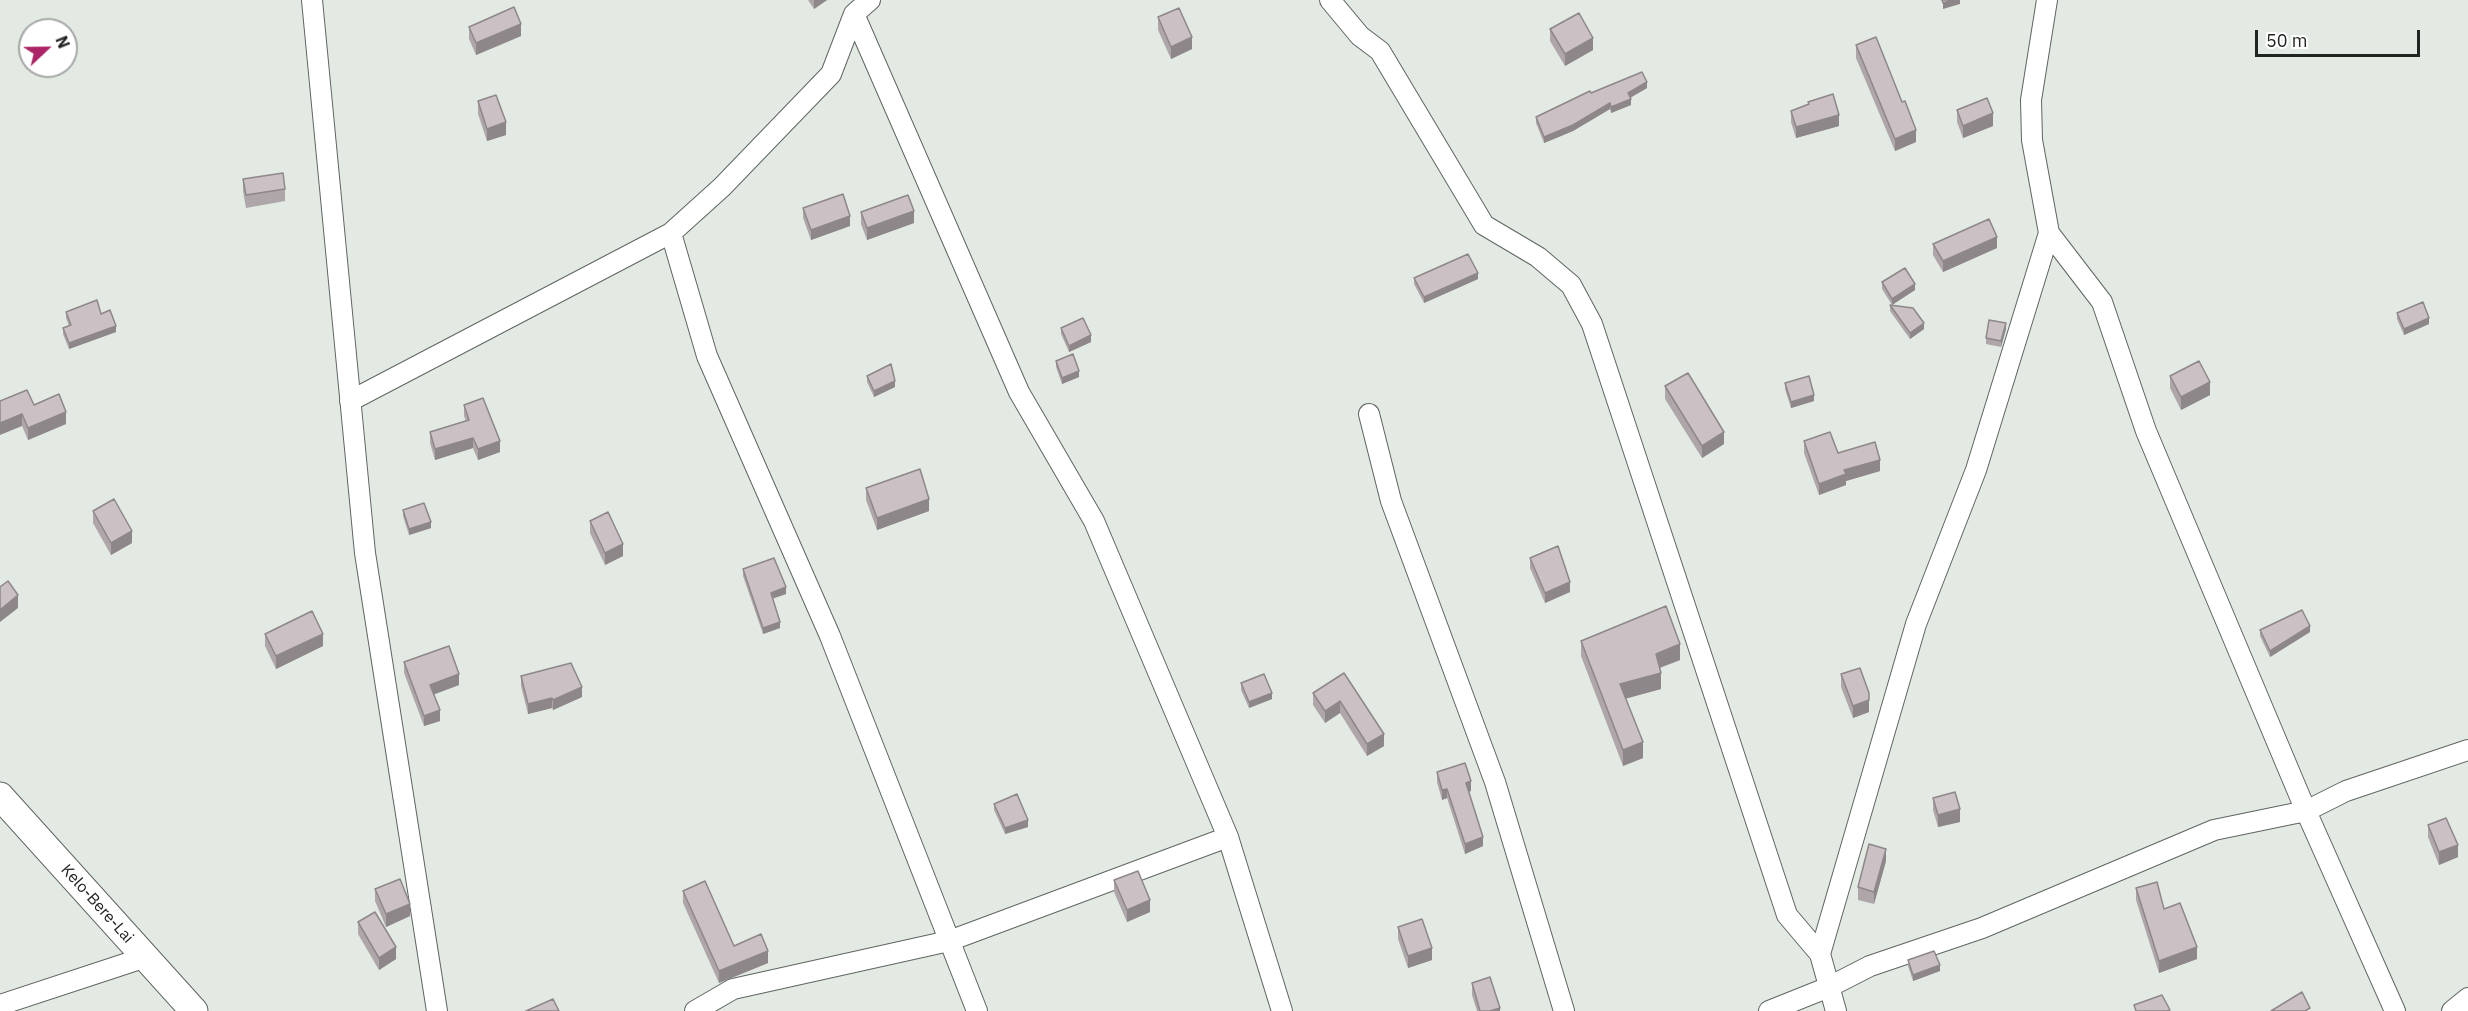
<!DOCTYPE html>
<style>
body{margin:0}
#map{position:relative;width:2468px;height:1011px;overflow:hidden;background:#e2eae3;font-family:"IBM Plex Sans",sans-serif}
canvas{display:block}
.north{position:absolute;left:18px;top:18px;width:60px;height:60px;box-sizing:border-box;background:#fff;border:2px solid #a6a7a6;border-radius:50%;rotate:68deg;font-size:16px;font-weight:700;line-height:24px;text-align:center;color:#212421}
.north::after{content:'';display:block;margin:auto;width:21px;height:27px;background:#ac2366;clip-path:polygon(50% 0,100% 100%,50% 72%,0 100%)}
.scale{position:absolute;left:2255px;top:30px;width:165px;height:27px;box-sizing:border-box;border:3px solid #212421;border-top:0;padding-left:8px;font-size:18px;line-height:21px;white-space:nowrap;color:#212421;-webkit-text-stroke:4px #fff;paint-order:stroke}
</style>
<div id="map">
<canvas width="2468" height="1011"></canvas>
<div class="north">N</div>
<div class="scale">50 m</div>
</div>
<script>
const c = document.querySelector('canvas').getContext('2d');
c.lineJoin = 'round';
const toPath = rows => new Path2D(rows.map(r => 'M' + r).join(''));
function strokePath(path, color, width, dash) { c.strokeStyle = color; c.lineWidth = width; c.lineCap = dash ? 'butt' : 'round'; c.setLineDash(dash || []); c.stroke(path); }
function fill(path, color) { c.fillStyle = color; c.fill(path, 'evenodd'); }
function write(font, color, halo, rows, align = 'center') {
  c.font = font + ' "IBM Plex Sans",sans-serif'; c.lineWidth = 4.5; c.setLineDash([]); c.textBaseline = 'middle'; c.strokeStyle = halo; c.fillStyle = color; for (const [text, x, y, turn = 0] of rows) {
    c.save(); c.translate(x, y); c.rotate((+turn || 0) * Math.PI / 180); c.textAlign = isNaN(turn) ? turn : align; if (halo) c.strokeText(text, 0, 0); c.fillText(text, 0, 0); c.restore();
  }
}
const street = toPath([
 [312,0,365,553,437,1011],
 [1330,0,1360,36,1380,51,1484,225,1538,257,1571,285,1592,324,1787,915,1820,954,1836,1011],
 [854,14,1019,392,1094,521,1228,837,1282,1011],
 [671,233,707,356,830,636,977,1011],
 [2049,233,2102,302,2146,431,2306,811,2395,1011],
 [350,401,671,233,722,187,831,74,854,14,870,0],
 [1369,414,1391,501,1495,782,1564,1011],
 [1820,954,1916,624,1976,470,2049,233,2032,140,2031,100,2047,0],
 [0,1005,146,957],
 [695,1011,733,989,949,941,1228,837],
 [1769,1011,1829,987,1870,966,1982,928,2214,830,2306,811,2346,791,2468,750],
 [2452,1011,2468,998]
]);
const secondary = toPath([
 [0,796,194,1011]
]);
strokePath(street, '#5f6560', 22);
strokePath(secondary, '#5f6560', 29);
strokePath(street, '#fff', 20);
strokePath(secondary, '#fff', 27);
fill(toPath([
 [808,0,827,0,814,9],
 [1158,17,1192,49,1171,59,1158,30],
 [469,27,521,36,476,55,469,39],
 [1550,29,1593,50,1565,66,1550,41],
 [1856,45,1916,142,1895,151,1856,58],
 [1647,88,1630,98,1631,105,1611,113,1610,109,1573,131,1544,143,1536,123,1536,117,1591,93],
 [478,101,506,135,487,141,478,114],
 [1808,102,1839,126,1796,138,1791,122,1791,111,1808,105],
 [1957,110,1993,126,1963,138,1957,122],
 [243,179,285,189,285,201,246,208,243,191],
 [803,208,850,226,811,240,803,218],
 [861,212,914,223,867,240,861,224],
 [1933,244,1997,248,1943,272,1933,255],
 [1414,278,1478,279,1424,303,1414,284],
 [1882,282,1915,290,1892,305,1882,289],
 [1890,305,1924,329,1910,339,1890,311],
 [66,312,101,314,116,332,69,349,63,334,63,328,69,326,66,318],
 [2397,313,2429,324,2404,335,2397,319],
 [1061,328,1091,342,1069,352,1061,334],
 [2006,329,2001,347,1986,344,1986,338],
 [1056,361,1079,377,1062,384,1056,367],
 [867,376,895,387,874,397,867,382],
 [2170,376,2210,395,2181,410,2170,388],
 [1785,383,1814,401,1791,408,1785,389],
 [1665,386,1724,444,1702,458,1665,399],
 [0,401,34,405,66,424,28,440,22,426],
 [464,405,500,452,478,460,473,448,435,460,430,443,430,432,466,421,464,416],
 [1804,441,1838,453,1880,471,1846,481,1846,485,1819,495,1804,453],
 [866,488,929,511,877,530,866,500],
 [403,510,431,528,409,535,403,516],
 [93,511,132,543,111,555,93,523],
 [590,521,623,556,605,565,590,533],
 [1530,558,1570,592,1545,603,1530,568],
 [743,569,786,594,772,599,780,628,763,634,743,576],
 [2260,630,2310,632,2270,657,2260,636],
 [265,634,323,646,276,669,265,646],
 [1581,641,1680,660,1660,668,1661,689,1625,699,1643,758,1623,766,1581,656],
 [404,662,459,685,434,694,440,721,424,726,404,673],
 [1344,673,1384,746,1367,756,1340,713,1325,723,1313,705,1313,693],
 [1841,674,1869,712,1853,718,1841,687],
 [521,676,582,697,553,710,552,708,528,714,521,686],
 [1241,683,1272,699,1249,708,1241,690],
 [1437,772,1471,791,1468,792,1483,846,1465,854,1447,798,1442,800,1437,782],
 [1933,798,1960,822,1938,827,1933,810],
 [994,804,1028,827,1005,834,994,810],
 [2428,825,2458,857,2439,865,2428,837],
 [1886,861,1874,904,1858,900,1858,887],
 [1114,880,1150,912,1127,922,1114,892],
 [2136,888,2164,909,2197,959,2159,973,2136,900],
 [375,889,410,916,386,927,375,901],
 [683,891,734,946,768,963,719,983,683,903],
 [358,922,396,959,379,970,358,934],
 [1398,927,1432,960,1408,968,1398,939],
 [1908,960,1940,971,1913,981,1908,966],
 [1472,983,1500,1011,1477,1011,1472,995]
]), '#afa6a9');
fill(toPath([
 [814,0,827,0,814,9],
 [1952,0,1960,0,1960,4,1943,9,1943,3],
 [521,24,521,36,476,55,476,43],
 [1192,37,1192,49,1171,59,1171,47],
 [1593,38,1593,50,1565,66,1565,54],
 [1647,82,1647,88,1628,99,1628,93],
 [1631,99,1631,105,1611,113,1611,107],
 [1610,103,1610,109,1573,131,1544,143,1544,137],
 [1993,113,1993,126,1963,138,1963,126],
 [1839,115,1839,126,1796,138,1796,127],
 [506,122,506,135,487,141,487,129],
 [1916,130,1916,142,1895,151,1895,139],
 [914,211,914,223,867,240,867,228],
 [850,216,850,226,811,240,811,230],
 [1997,237,1997,248,1943,272,1943,261],
 [1478,273,1478,279,1424,303,1424,297],
 [1915,284,1915,290,1892,305,1892,299],
 [2429,318,2429,324,2404,335,2404,329],
 [1924,323,1924,329,1910,339,1910,333],
 [2006,323,2006,329,2001,347,2001,341],
 [116,326,116,332,69,349,69,343],
 [1091,335,1091,342,1069,352,1069,346],
 [1079,371,1079,377,1062,384,1062,378],
 [895,381,895,387,874,397,874,391],
 [2210,382,2210,395,2181,410,2181,397],
 [1814,395,1814,401,1791,408,1791,402],
 [66,412,66,424,28,440,28,428],
 [22,414,22,426,0,435,0,423],
 [1724,432,1724,444,1702,458,1702,446],
 [473,438,473,448,435,460,435,449],
 [500,441,500,452,478,460,478,449],
 [1880,460,1880,471,1846,481,1846,485,1819,495,1819,484,1844,470],
 [929,499,929,511,877,530,877,518],
 [431,522,431,528,409,535,409,529],
 [132,531,132,543,111,555,111,543],
 [623,544,623,556,605,565,605,553],
 [1570,582,1570,592,1545,603,1545,593],
 [786,587,786,594,771,599,771,593],
 [18,595,18,608,0,622,0,610],
 [780,622,780,628,763,634,763,628],
 [2310,626,2310,632,2270,657,2270,651],
 [323,634,323,646,276,669,276,656],
 [1680,644,1680,660,1656,669,1656,654],
 [1661,673,1661,689,1620,700,1620,684],
 [459,674,459,685,430,696,430,685],
 [582,687,582,697,553,710,553,700],
 [1272,693,1272,699,1249,708,1249,702],
 [552,698,552,708,528,714,528,704],
 [1869,700,1869,712,1853,718,1853,706],
 [1340,701,1340,713,1325,723,1325,711],
 [440,710,440,721,424,726,424,716],
 [1384,734,1384,746,1367,756,1367,744],
 [1643,742,1643,758,1623,766,1623,750],
 [1471,781,1471,791,1466,793,1466,783],
 [1447,789,1447,798,1442,800,1442,790],
 [1960,809,1960,822,1938,827,1938,815],
 [1028,820,1028,827,1005,834,1005,828],
 [1483,837,1483,846,1465,854,1465,844],
 [2458,845,2458,857,2439,865,2439,852],
 [1886,849,1886,861,1874,904,1874,892],
 [1150,900,1150,912,1127,922,1127,910],
 [410,904,410,916,386,927,386,914],
 [396,947,396,959,379,970,379,958],
 [2197,947,2197,959,2159,973,2159,961],
 [1432,948,1432,960,1408,968,1408,956],
 [768,951,768,963,719,983,719,971],
 [1940,965,1940,971,1913,981,1913,975],
 [1500,1008,1500,1011,1490,1011]
]), '#8e8789');
const building = toPath([
 [1942,0,1952,0,1943,3,1942,0],
 [514,7,521,24,476,43,469,27,514,7],
 [1179,8,1192,37,1171,47,1158,17,1179,8],
 [1579,13,1593,38,1565,54,1550,29,1579,13],
 [1876,37,1902,102,1905,101,1916,130,1895,139,1856,45,1876,37],
 [1642,72,1647,82,1628,93,1631,99,1611,107,1610,103,1573,125,1544,137,1536,117,1590,91,1591,93,1642,72],
 [1833,94,1839,115,1796,127,1791,111,1809,104,1808,102,1833,94],
 [496,95,506,122,487,129,478,101,496,95],
 [1987,98,1993,113,1963,126,1957,110,1987,98],
 [283,173,285,189,246,195,243,179,283,173],
 [843,194,850,216,811,230,803,208,843,194],
 [908,195,914,211,867,228,861,212,908,195],
 [1989,219,1997,237,1943,261,1933,244,1989,219],
 [1468,254,1478,273,1424,297,1414,278,1468,254],
 [1905,268,1915,284,1892,299,1882,282,1905,268],
 [97,300,101,314,110,310,116,326,69,343,63,328,71,325,66,312,97,300],
 [2423,302,2429,318,2404,329,2397,313,2423,302],
 [1890,305,1913,308,1924,323,1910,333,1890,305],
 [1083,318,1091,335,1069,346,1061,328,1083,318],
 [1989,320,2006,323,2001,341,1986,338,1989,320],
 [1073,354,1079,371,1062,378,1056,361,1073,354],
 [2199,361,2210,382,2181,397,2170,376,2199,361],
 [891,364,895,381,874,391,867,376,891,364],
 [1688,373,1724,432,1702,446,1665,386,1688,373],
 [1809,376,1814,395,1791,402,1785,383,1809,376],
 [27,390,34,405,59,394,66,412,28,428,22,414,0,423,0,401,27,390],
 [483,398,500,441,478,449,473,438,435,449,430,432,469,420,464,405,483,398],
 [1830,432,1838,453,1875,442,1880,460,1844,470,1846,474,1819,484,1804,441,1830,432],
 [920,469,929,499,877,518,866,488,920,469],
 [114,499,132,531,111,543,93,511,114,499],
 [424,503,431,522,409,529,403,510,424,503],
 [608,512,623,544,605,553,590,521,608,512],
 [1558,546,1570,582,1545,593,1530,558,1558,546],
 [774,558,786,587,771,593,780,622,763,628,743,569,774,558],
 [8,581,18,595,0,610,0,587,8,581],
 [1666,606,1680,644,1656,654,1661,673,1620,684,1643,742,1623,750,1581,641,1666,606],
 [2302,610,2310,626,2270,651,2260,630,2302,610],
 [312,611,323,634,276,656,265,634,312,611],
 [449,646,459,674,430,685,440,710,424,716,404,662,449,646],
 [571,663,582,687,553,700,552,698,528,704,521,676,571,663],
 [1860,668,1869,693,1869,700,1853,706,1841,674,1860,668],
 [1344,673,1384,734,1367,744,1340,701,1325,711,1313,693,1344,673],
 [1264,674,1272,693,1249,702,1241,683,1264,674],
 [1465,763,1471,781,1466,783,1483,837,1465,844,1447,789,1442,790,1437,772,1465,763],
 [1955,792,1960,809,1938,815,1933,798,1955,792],
 [1017,794,1028,820,1005,828,994,804,1017,794],
 [2446,818,2458,845,2439,852,2428,825,2446,818],
 [1869,844,1886,849,1874,892,1858,887,1869,844],
 [1138,871,1150,900,1127,910,1114,880,1138,871],
 [400,879,410,904,386,914,375,889,400,879],
 [705,881,734,946,761,934,768,951,719,971,683,891,705,881],
 [2157,882,2164,909,2180,903,2197,947,2159,961,2136,888,2157,882],
 [375,912,396,947,379,958,358,922,375,912],
 [1422,919,1432,948,1408,956,1398,927,1422,919],
 [1934,951,1940,965,1913,975,1908,960,1934,951],
 [1490,977,1500,1008,1490,1011,1480,1011,1472,983,1490,977],
 [2302,992,2310,1008,2305,1011,2271,1011,2302,992],
 [2162,995,2170,1010,2167,1011,2136,1011,2134,1005,2162,995],
 [553,999,559,1011,526,1011,553,999]
]);
fill(building, '#cbc1c4');
strokePath(building, '#8e8789', 1.5);
write('16px', '#212421', '#fff', [
 ["Kelo-Bere-Lai",97,904,48]
]);
</script>
